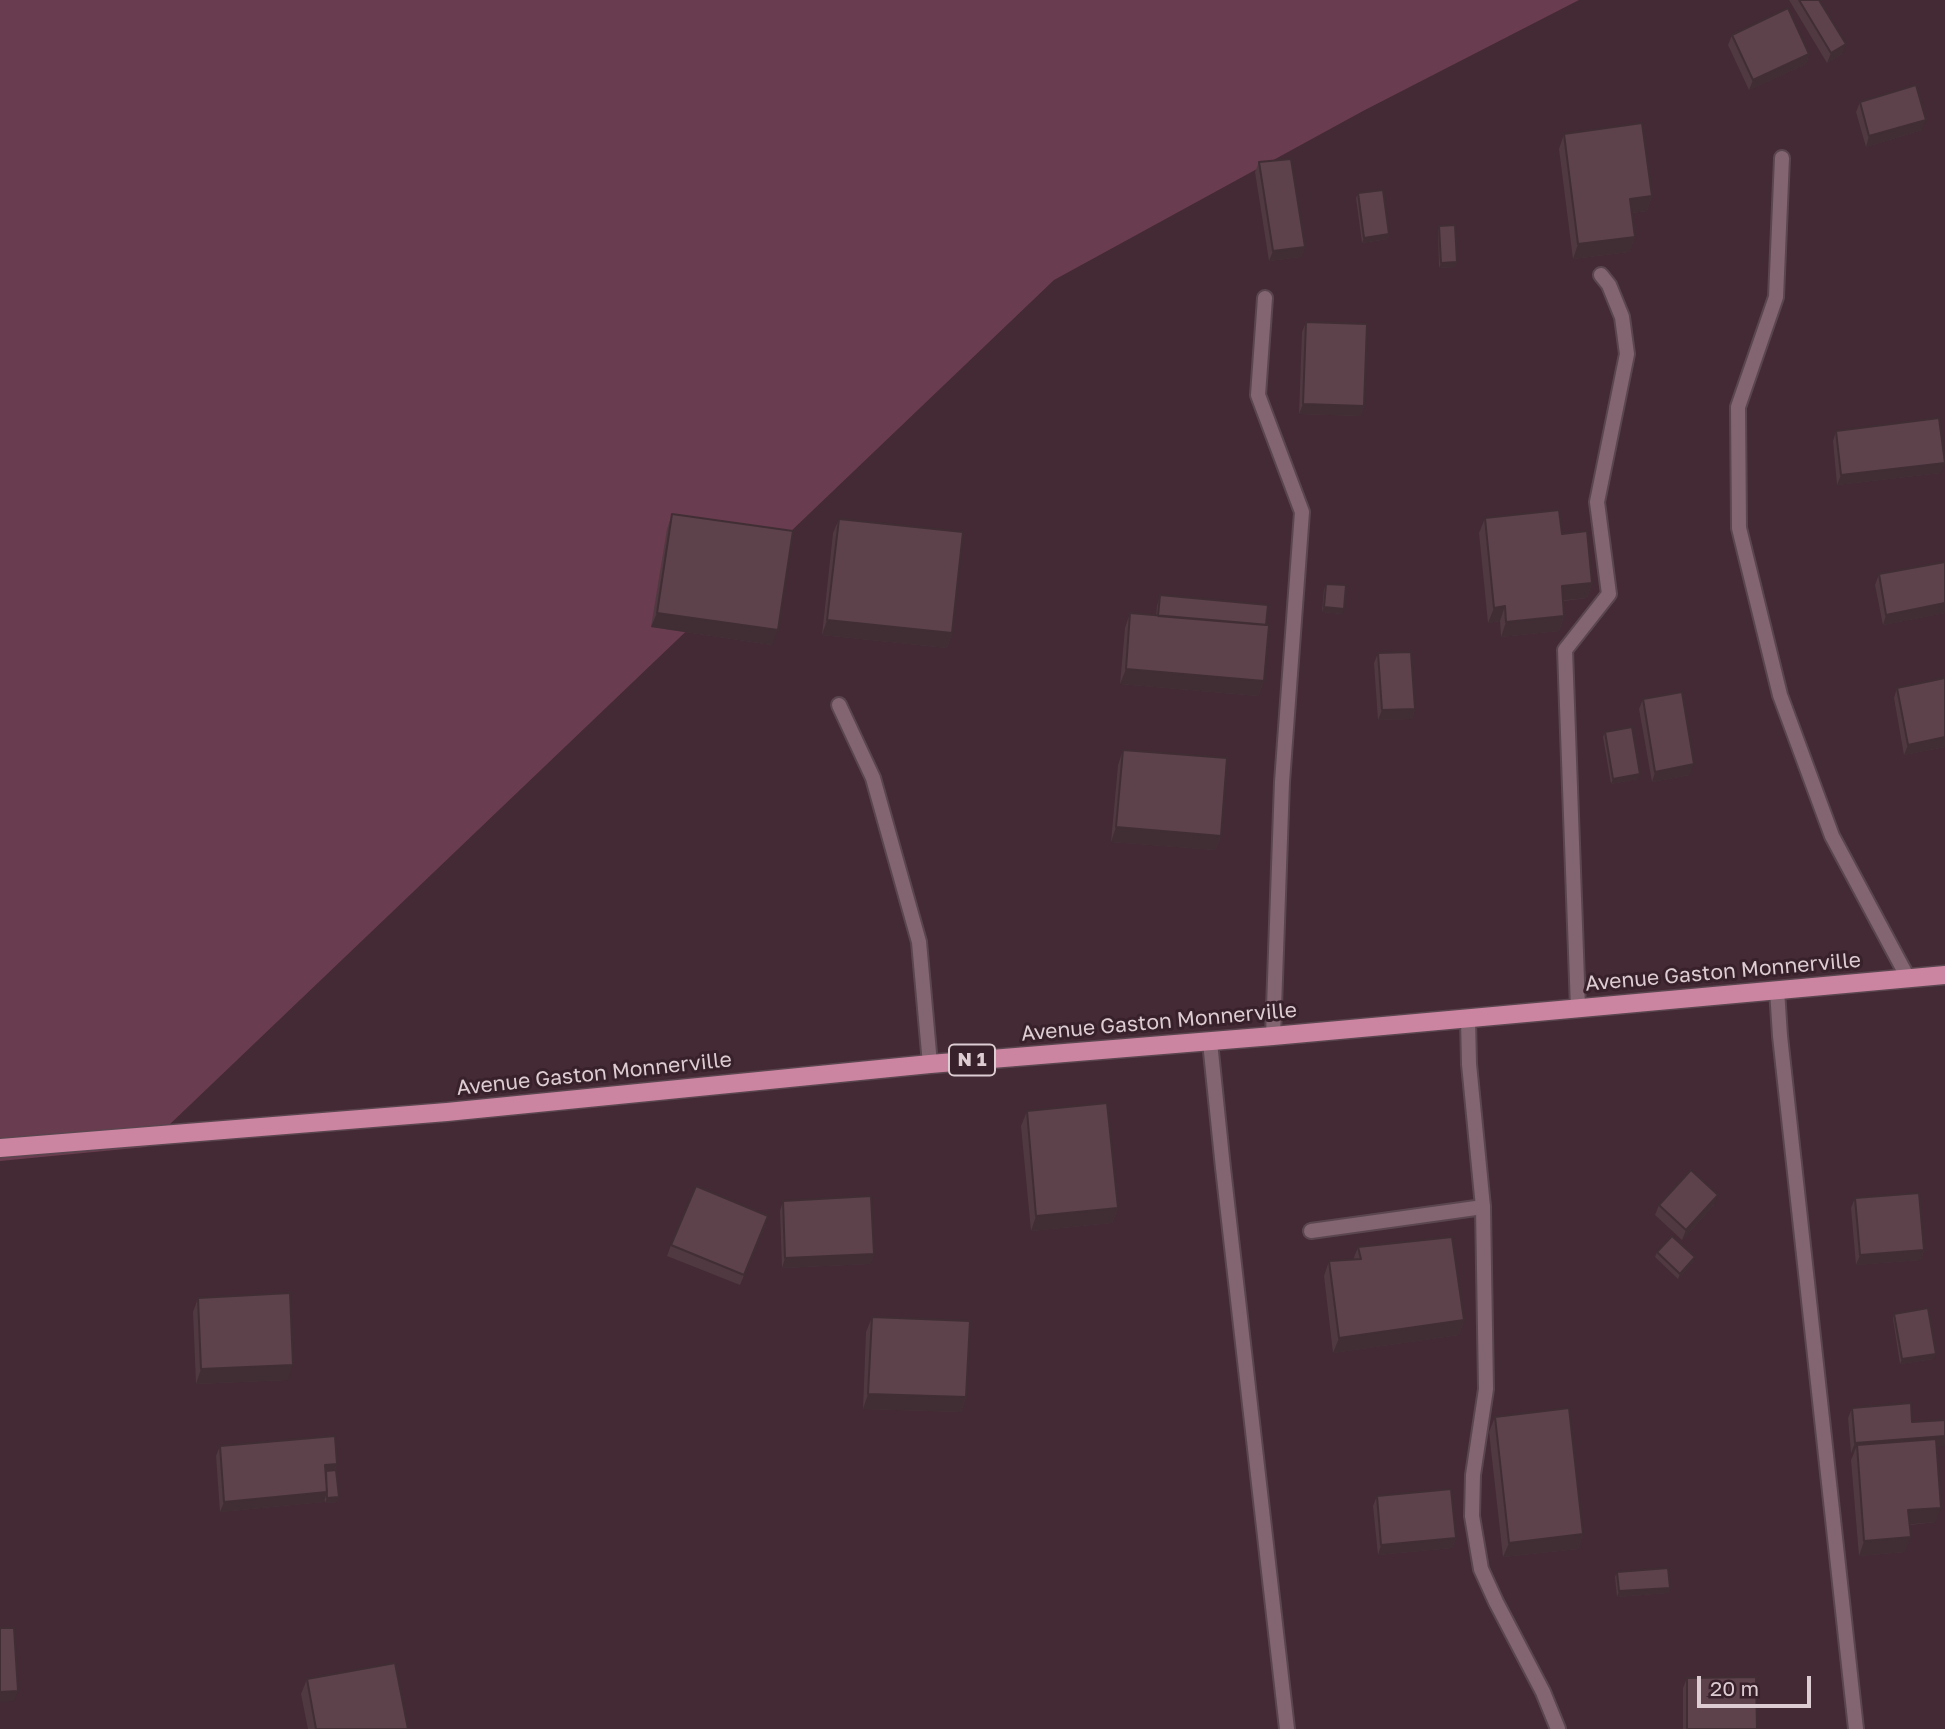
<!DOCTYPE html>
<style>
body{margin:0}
#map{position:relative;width:1945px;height:1729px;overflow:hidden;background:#432a34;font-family:"Golos Text",sans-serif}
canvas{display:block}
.scale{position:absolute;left:1697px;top:1676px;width:114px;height:32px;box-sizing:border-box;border:4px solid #ddcdd3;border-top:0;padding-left:9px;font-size:21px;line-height:24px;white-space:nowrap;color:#ddcdd3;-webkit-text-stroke:5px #38212a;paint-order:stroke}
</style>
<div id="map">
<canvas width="1945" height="1729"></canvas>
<div class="scale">20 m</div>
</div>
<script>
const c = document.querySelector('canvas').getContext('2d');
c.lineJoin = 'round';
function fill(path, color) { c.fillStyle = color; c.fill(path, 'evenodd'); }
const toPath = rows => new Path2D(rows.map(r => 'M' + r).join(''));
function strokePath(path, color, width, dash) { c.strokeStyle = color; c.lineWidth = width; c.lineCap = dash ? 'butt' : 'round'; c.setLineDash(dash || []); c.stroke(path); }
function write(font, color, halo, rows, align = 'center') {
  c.font = font + ' "Golos Text",sans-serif'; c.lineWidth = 6; c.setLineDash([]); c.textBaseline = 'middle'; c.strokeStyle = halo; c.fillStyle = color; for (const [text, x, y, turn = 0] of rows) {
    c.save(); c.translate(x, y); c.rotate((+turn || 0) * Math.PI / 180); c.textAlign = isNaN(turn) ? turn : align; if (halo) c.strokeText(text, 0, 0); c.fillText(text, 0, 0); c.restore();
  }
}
fill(toPath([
 [0,0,1579,0,1363,111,1054,280,146,1147,0,1161]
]), '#6a3c4f');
const lane = toPath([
 [839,705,873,778,919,942,930,1064],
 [1311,1231,1483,1207]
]);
const street = toPath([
 [1782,158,1776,297,1738,407,1739,528,1780,695,1832,836,1908,978],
 [1265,298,1258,395,1302,512,1282,782,1273,1036],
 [1777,990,1780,1036,1856,1729],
 [1578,1008,1565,650,1609,594,1597,502,1627,354,1622,317,1609,285,1601,275],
 [1468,1019,1469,1064,1483,1207,1486,1389,1473,1475,1472,1516,1481,1569,1496,1602,1543,1692,1558,1729],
 [1210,1042,1223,1168,1287,1729]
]);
const primary = toPath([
 [0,1148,447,1112,930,1064,1273,1036,1945,975]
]);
strokePath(lane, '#5b464f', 18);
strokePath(street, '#5b464f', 18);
strokePath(primary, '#5b464f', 21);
strokePath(lane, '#826570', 14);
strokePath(street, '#826570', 14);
strokePath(primary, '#cb85a1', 18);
fill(toPath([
 [1789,0,1819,0,1842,54,1827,63],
 [1732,35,1809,54,1806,64,1749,90,1728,45],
 [1860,102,1922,130,1866,147,1856,112],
 [1564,134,1652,196,1647,211,1632,213,1635,237,1629,252,1573,259,1559,149],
 [1259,162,1305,247,1301,257,1269,261,1255,172],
 [1358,193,1389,234,1388,239,1362,243,1356,198],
 [1439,226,1457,262,1455,267,1439,268,1438,231],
 [1306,322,1364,406,1360,416,1299,414,1302,332],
 [1836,431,1941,473,1837,485,1833,441],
 [672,514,772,645,651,627,667,529],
 [1485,518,1562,534,1592,583,1587,598,1563,601,1564,616,1559,631,1501,637,1500,621,1488,623,1479,533],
 [839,519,952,633,947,648,822,635,833,533],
 [1945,562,1945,613,1883,625,1875,585,1879,574],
 [1326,584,1342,614,1322,612,1324,589],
 [1160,595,1266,625,1264,681,1258,696,1120,684,1125,628,1130,613,1156,616,1157,606],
 [1378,653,1415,709,1412,719,1378,720,1374,663],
 [1945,678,1945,747,1904,755,1894,698,1897,688],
 [1643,699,1690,775,1652,782,1639,709],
 [1605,732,1638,779,1611,784,1603,737],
 [1123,750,1221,836,1215,850,1111,842,1118,765],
 [1027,1111,1118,1208,1112,1223,1031,1231,1021,1126],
 [1855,1198,1924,1250,1921,1260,1856,1265,1851,1208],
 [783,1201,874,1254,870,1264,782,1268,780,1211],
 [1659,1205,1714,1205,1682,1240,1655,1215],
 [765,1226,740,1285,667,1256,671,1245],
 [1358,1247,1464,1320,1459,1335,1333,1353,1324,1276,1329,1261,1353,1260],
 [1657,1252,1695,1257,1693,1262,1678,1279,1655,1257],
 [198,1298,288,1380,196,1384,193,1312],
 [1894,1314,1934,1359,1900,1364,1893,1319],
 [872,1317,966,1397,961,1412,863,1409,866,1332],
 [1852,1408,1912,1422,1945,1446,1936,1446,1936,1522,1910,1525,1905,1552,1859,1556,1851,1460,1854,1453,1851,1453,1848,1418],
 [1495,1417,1583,1534,1578,1549,1503,1557,1489,1432],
 [220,1446,337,1464,335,1470,339,1497,337,1502,325,1503,325,1500,324,1502,220,1512,216,1456],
 [1377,1496,1456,1538,1452,1548,1378,1555,1373,1506],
 [1617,1572,1670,1588,1668,1593,1617,1597,1615,1577],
 [1687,1678,1757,1729,1683,1729,1683,1688],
 [307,1679,408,1729,308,1729,301,1694]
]), '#503941');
fill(toPath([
 [1846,44,1842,54,1827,63,1831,53],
 [1809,54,1806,64,1749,90,1753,80],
 [1926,120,1922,130,1866,147,1869,136],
 [1652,196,1647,211,1624,214,1630,199],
 [1389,234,1388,239,1362,243,1364,238],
 [1635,237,1629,252,1573,259,1578,244],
 [1305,247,1301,257,1269,261,1273,251],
 [1457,262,1455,267,1439,268,1441,263],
 [1303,404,1364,406,1360,416,1299,414],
 [1945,463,1941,473,1837,485,1841,475],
 [1592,583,1587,598,1556,601,1562,586],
 [1945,603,1945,613,1883,625,1886,615],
 [1505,606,1500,621,1488,623,1494,608],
 [1324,607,1344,609,1342,614,1322,612],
 [657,613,778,630,772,645,651,627],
 [1564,616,1559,631,1501,637,1506,622],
 [827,620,952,633,947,648,822,635],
 [1126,669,1264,681,1258,696,1120,684],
 [1415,709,1412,719,1378,720,1382,710],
 [1945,737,1945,747,1904,755,1908,745],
 [1694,764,1690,775,1652,782,1655,772],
 [1640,774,1638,779,1611,784,1613,779],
 [1116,827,1221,836,1215,850,1111,842],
 [1718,1195,1714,1205,1682,1240,1686,1230],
 [1118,1208,1112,1223,1031,1231,1036,1216],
 [1924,1250,1921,1260,1856,1265,1860,1255],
 [874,1254,870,1264,782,1268,785,1258],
 [1695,1257,1693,1262,1678,1279,1680,1274],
 [1464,1320,1459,1335,1333,1353,1339,1338],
 [1936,1354,1934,1359,1900,1364,1902,1359],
 [293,1365,288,1380,196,1384,201,1369],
 [868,1394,966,1397,961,1412,863,1409],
 [1945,1436,1945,1446,1857,1453,1857,1445,1854,1453,1851,1453,1855,1443],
 [337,1464,333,1475,325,1475,325,1465],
 [327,1492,324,1502,220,1512,224,1502],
 [339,1497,337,1502,325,1503,327,1498],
 [1941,1508,1936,1522,1903,1525,1908,1510],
 [1583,1534,1578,1549,1503,1557,1509,1543],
 [1911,1537,1905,1552,1859,1556,1864,1541],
 [1456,1538,1452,1548,1378,1555,1381,1545],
 [1670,1588,1668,1593,1617,1597,1619,1591],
 [18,1691,14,1701,0,1702,0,1692]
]), '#412e35');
const building = toPath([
 [1799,0,1819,0,1846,44,1831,53,1799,0],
 [1788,8,1809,54,1753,80,1732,35,1788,8],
 [1916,85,1926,120,1869,136,1860,102,1916,85],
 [1642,123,1652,196,1630,199,1635,237,1578,244,1564,134,1642,123],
 [1291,159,1305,247,1273,251,1259,162,1291,159],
 [1383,190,1389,234,1364,238,1358,193,1383,190],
 [1455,225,1457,262,1441,263,1439,226,1455,225],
 [1306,322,1367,324,1364,406,1303,404,1306,322],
 [1939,418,1945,463,1841,475,1836,431,1939,418],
 [1559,510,1562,534,1587,531,1592,583,1562,586,1564,616,1506,622,1505,606,1494,608,1485,518,1559,510],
 [672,514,793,531,778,630,657,613,672,514],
 [839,519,963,532,952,633,827,620,839,519],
 [1945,562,1945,603,1886,615,1879,574,1945,562],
 [1326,584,1346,585,1344,609,1324,607,1326,584],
 [1160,595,1268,605,1266,625,1158,616,1160,595],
 [1130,613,1269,625,1264,681,1126,669,1130,613],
 [1411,652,1415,709,1382,710,1378,653,1411,652],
 [1945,678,1945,737,1908,745,1897,688,1945,678],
 [1682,692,1694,764,1655,772,1643,699,1682,692],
 [1632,727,1640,774,1613,779,1605,732,1632,727],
 [1123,750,1227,758,1221,836,1116,827,1123,750],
 [1107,1103,1118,1208,1036,1216,1027,1111,1107,1103],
 [1691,1170,1718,1195,1686,1230,1659,1205,1691,1170],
 [696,1186,768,1216,744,1275,671,1245,696,1186],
 [1919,1193,1924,1250,1860,1255,1855,1198,1919,1193],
 [871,1196,874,1254,785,1258,783,1201,871,1196],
 [1672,1236,1695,1257,1680,1274,1657,1252,1672,1236],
 [1452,1237,1464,1320,1339,1338,1329,1261,1361,1259,1358,1247,1452,1237],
 [290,1293,293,1365,201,1369,198,1298,290,1293],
 [1928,1308,1936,1354,1902,1359,1894,1314,1928,1308],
 [872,1317,970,1321,966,1397,868,1394,872,1317],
 [1911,1403,1912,1422,1945,1420,1945,1436,1855,1443,1852,1408,1911,1403],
 [1569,1408,1583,1534,1509,1543,1495,1417,1569,1408],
 [335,1436,337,1464,325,1465,327,1492,224,1502,220,1446,335,1436],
 [1936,1439,1941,1508,1908,1510,1911,1537,1864,1541,1857,1445,1936,1439],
 [336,1470,339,1497,327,1498,326,1471,336,1470],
 [1451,1489,1456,1538,1381,1545,1377,1496,1451,1489],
 [1668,1568,1670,1588,1619,1591,1617,1572,1668,1568],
 [0,1628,14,1628,18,1691,0,1692,0,1628],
 [395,1663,408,1729,316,1729,307,1679,395,1663],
 [1756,1677,1757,1729,1687,1729,1687,1678,1756,1677]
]);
fill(building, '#5d424c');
strokePath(building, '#412e35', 2);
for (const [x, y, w] of [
 [972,1060,46]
]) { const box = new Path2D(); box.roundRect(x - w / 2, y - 15.5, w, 31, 5); c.fillStyle = '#38212a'; c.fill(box); strokePath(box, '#ddcdd3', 2); }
write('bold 19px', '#ddcdd3', null, [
 ["N 1",972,1060]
]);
write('21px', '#ddcdd3', '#38212a', [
 ["Avenue Gaston Monnerville",1723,972,-5],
 ["Avenue Gaston Monnerville",1159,1022,-5],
 ["Avenue Gaston Monnerville",594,1074,-6]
]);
</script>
